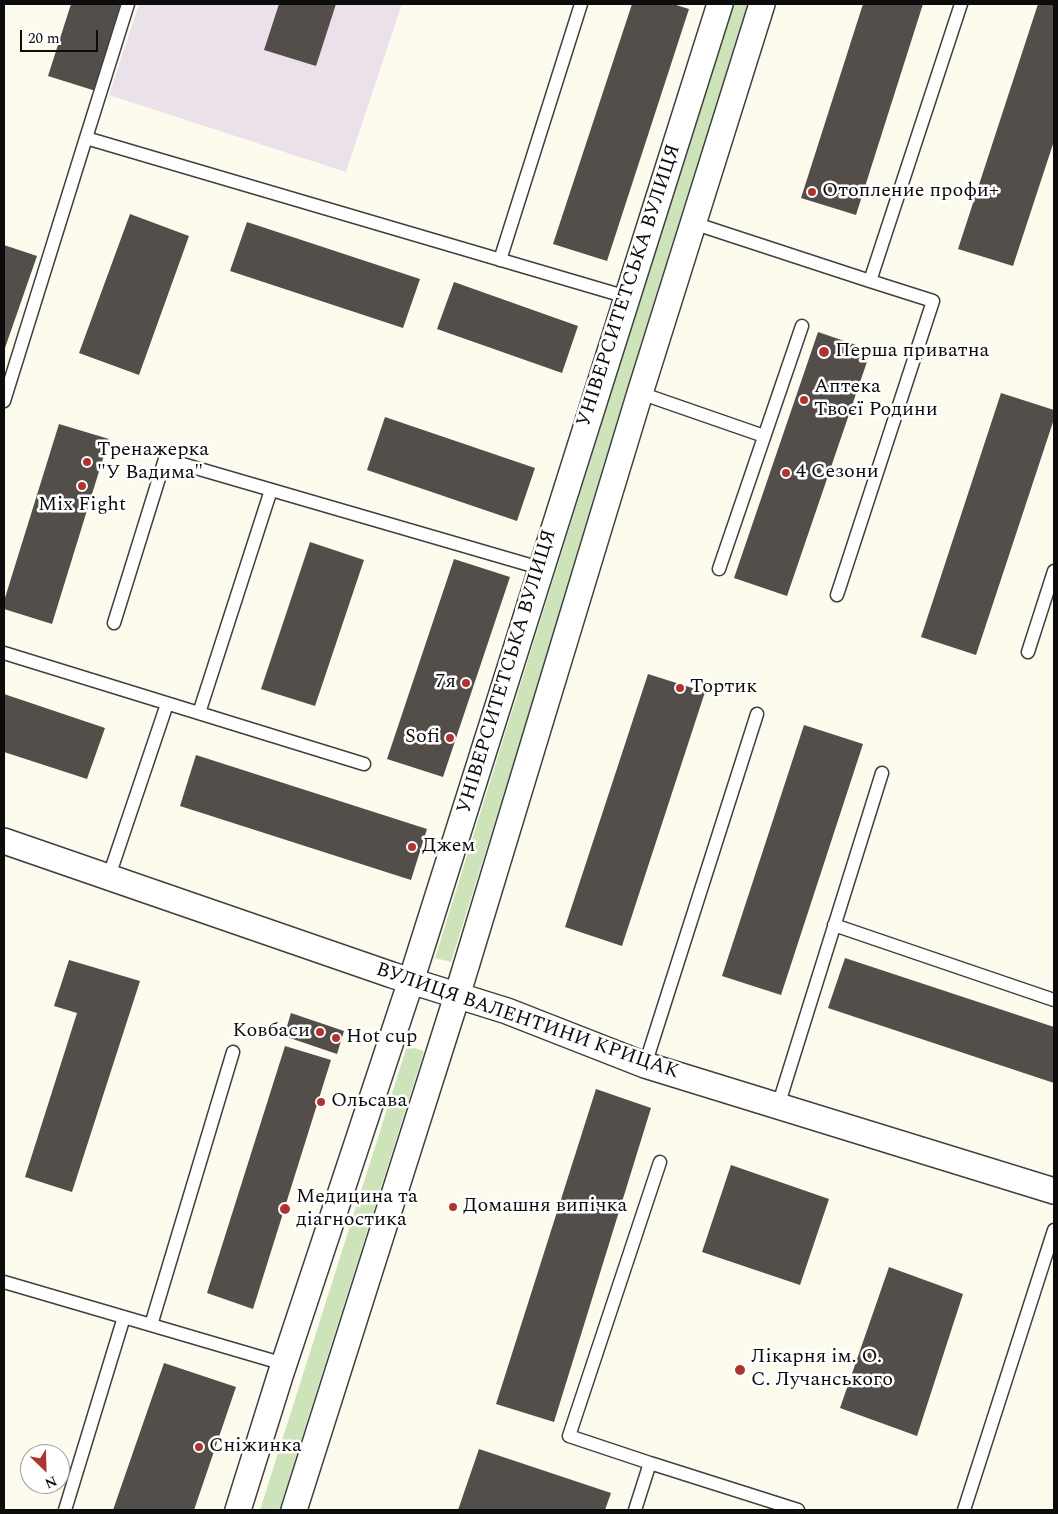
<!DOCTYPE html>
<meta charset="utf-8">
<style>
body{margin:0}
#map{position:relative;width:1058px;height:1514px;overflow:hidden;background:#fdfbed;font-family:Spectral,serif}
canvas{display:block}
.frame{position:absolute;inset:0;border:5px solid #0c0c0c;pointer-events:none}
.north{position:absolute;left:20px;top:1444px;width:50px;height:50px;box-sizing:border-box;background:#fff;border:1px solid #9e9e9e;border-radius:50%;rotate:156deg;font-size:14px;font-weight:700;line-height:20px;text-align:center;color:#0c0c0c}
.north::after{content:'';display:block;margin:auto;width:18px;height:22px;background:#af3431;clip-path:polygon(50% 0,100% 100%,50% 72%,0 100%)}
.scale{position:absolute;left:20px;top:30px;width:78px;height:22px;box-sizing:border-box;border:2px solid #0c0c0c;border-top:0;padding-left:6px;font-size:15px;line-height:18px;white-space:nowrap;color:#0c0c0c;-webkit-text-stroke:4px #fff;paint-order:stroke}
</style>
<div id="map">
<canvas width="1058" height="1514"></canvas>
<div class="frame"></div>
<div class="north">N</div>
<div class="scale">20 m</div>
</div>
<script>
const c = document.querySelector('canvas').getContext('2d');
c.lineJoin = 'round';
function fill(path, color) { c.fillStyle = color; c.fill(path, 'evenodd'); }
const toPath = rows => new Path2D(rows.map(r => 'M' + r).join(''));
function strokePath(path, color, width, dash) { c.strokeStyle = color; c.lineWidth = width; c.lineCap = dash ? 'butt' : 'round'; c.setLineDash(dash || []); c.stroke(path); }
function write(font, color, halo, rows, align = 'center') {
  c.font = font + ' Spectral,serif'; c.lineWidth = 5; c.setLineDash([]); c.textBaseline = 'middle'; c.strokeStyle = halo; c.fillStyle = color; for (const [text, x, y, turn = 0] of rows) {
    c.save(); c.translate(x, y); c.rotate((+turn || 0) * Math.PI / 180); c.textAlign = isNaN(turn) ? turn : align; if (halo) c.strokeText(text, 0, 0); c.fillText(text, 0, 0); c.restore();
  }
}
fill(toPath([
 [139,4,402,4,346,172,109,95]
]), '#eae1ea');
fill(toPath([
 [733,4,751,4,451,962,435,958],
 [407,1046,424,1051,279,1510,260,1510]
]), '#cde4ba');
fill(toPath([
 [71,4,127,4,99,92,48,76],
 [279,4,336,4,316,66,264,50],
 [632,4,673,4,689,9,607,261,553,244],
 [863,4,923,4,856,215,801,198],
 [1038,4,1054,5,1054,141,1013,266,958,249],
 [130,214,189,236,139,375,79,353],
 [247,222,420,279,403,328,230,271],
 [4,245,37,256,5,348,4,347],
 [454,282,578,326,562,373,437,329],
 [818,332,871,350,787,596,734,578],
 [1001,393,1054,410,1054,419,976,655,921,637],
 [385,417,535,468,517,521,367,470],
 [59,424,109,439,52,624,4,609,4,601],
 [310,542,364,560,315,706,261,689],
 [454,559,510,577,443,777,387,759],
 [648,674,705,692,622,946,565,927],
 [4,694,105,728,87,779,4,752],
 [804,725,863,744,781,995,722,976],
 [196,755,427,829,411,880,180,806],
 [845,958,1054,1027,1054,1083,828,1008],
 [69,960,140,981,72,1192,25,1177,77,1013,54,1006],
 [291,1013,344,1031,337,1054,284,1036],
 [285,1046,331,1060,253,1309,207,1293],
 [596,1089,651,1108,554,1422,496,1404],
 [731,1165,829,1199,800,1285,702,1252],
 [889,1267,963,1294,917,1436,840,1408],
 [164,1363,236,1387,194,1510,113,1510],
 [479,1449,611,1493,605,1510,458,1510]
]), '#544e4a');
const lane = toPath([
 [128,4,86,138,627,297],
 [693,223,870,281,961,4],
 [500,260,581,4],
 [640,393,764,436],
 [4,401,86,138],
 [719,569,802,326],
 [837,595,933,301,870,281],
 [114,623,165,459,540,568],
 [1028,652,1054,571],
 [4,653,364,764],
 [199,713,271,490],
 [109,876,167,704],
 [834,925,1054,1000],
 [233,1052,151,1325,284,1364],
 [645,1065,757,714],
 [778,1106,882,773],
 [4,1282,151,1325],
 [650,1463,569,1436,660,1162],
 [65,1510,124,1317],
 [635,1510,650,1463,798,1510],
 [964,1510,1054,1230]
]);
const street = toPath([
 [4,841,392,975,507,1011,645,1065,1054,1191],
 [238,1510,280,1376,411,981,720,4],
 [294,1510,457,996,640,393,762,4]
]);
strokePath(lane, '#3f3f3f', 15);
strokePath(street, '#3f3f3f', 28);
strokePath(lane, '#fff', 12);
strokePath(street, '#fff', 25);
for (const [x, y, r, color] of [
 [812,192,5,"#af3431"],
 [824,352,6,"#af3431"],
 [804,400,5,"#af3431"],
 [87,462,5,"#af3431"],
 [786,473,5,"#af3431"],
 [82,486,5,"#af3431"],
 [466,683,5,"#af3431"],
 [680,688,5,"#af3431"],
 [450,738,5,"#af3431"],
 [412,847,5,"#af3431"],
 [320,1032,5,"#af3431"],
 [336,1038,5,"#af3431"],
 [321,1102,5,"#af3431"],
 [453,1207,5,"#af3431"],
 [285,1209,6,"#af3431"],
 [740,1370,6,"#af3431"],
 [199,1447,5,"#af3431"]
]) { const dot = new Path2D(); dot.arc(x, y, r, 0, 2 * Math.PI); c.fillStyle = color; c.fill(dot); strokePath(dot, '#fff', 2); }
write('20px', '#0c0c0c', '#fff', [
 ["Отопление профи+",822,192],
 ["Перша приватна",835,352],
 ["Аптека",814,388],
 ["Твоєї Родини",814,411],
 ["Тренажерка",97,451],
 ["\"У Вадима\"",97,474],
 ["4 Сезони",796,473],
 ["Mix Fight",82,506,"center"],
 ["7я",456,683,"right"],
 ["Тортик",690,688],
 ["Sofi",440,738,"right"],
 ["Джем",422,847],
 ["Ковбаси",310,1032,"right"],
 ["Hot cup",346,1038],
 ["Ольсава",331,1102],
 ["Медицина та",296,1198],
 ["діагностика",296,1221],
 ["Домашня випічка",463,1207],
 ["Лікарня ім. О.",751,1358],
 ["С. Лучанського",751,1381],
 ["Сніжинка",209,1447]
], 'left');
write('20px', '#0c0c0c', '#fff', [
 ["УНІВЕРСИТЕТСЬКА ВУЛИЦЯ",630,286,-72],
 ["УНІВЕРСИТЕТСЬКА ВУЛИЦЯ",508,672,-73],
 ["ВУЛИЦЯ ВАЛЕНТИНИ КРИЦАК",527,1022,19]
]);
</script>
